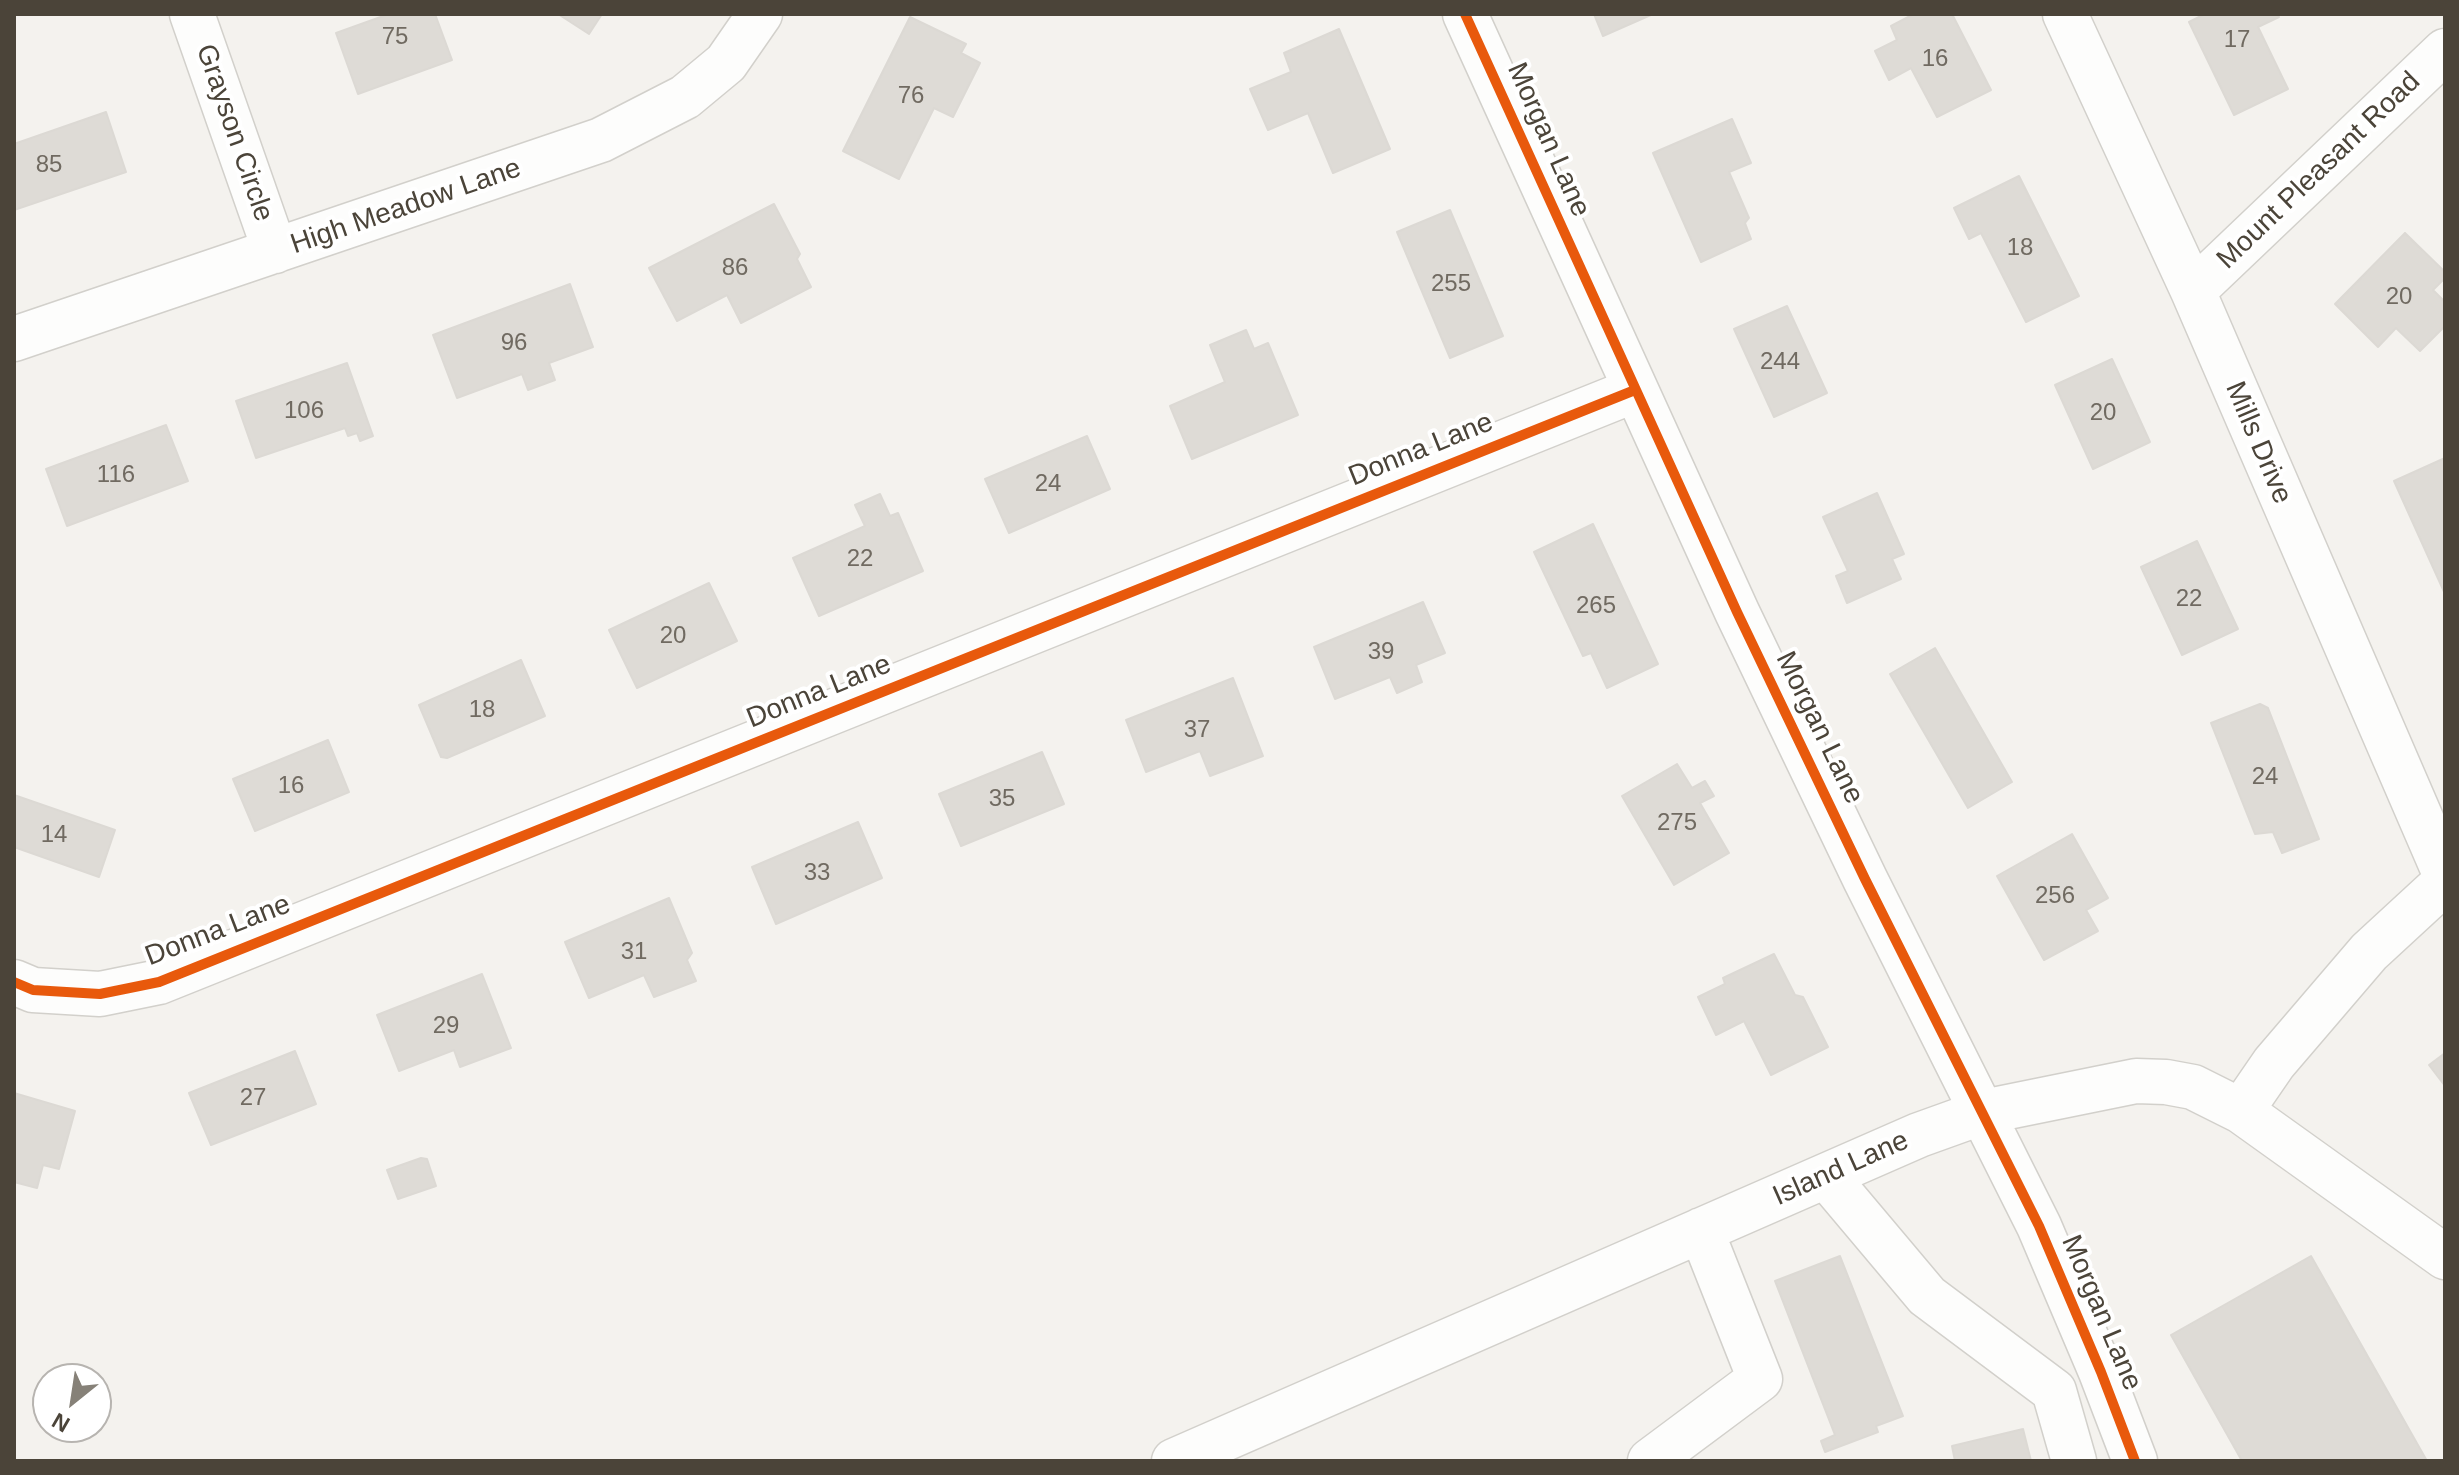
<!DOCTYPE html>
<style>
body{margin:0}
#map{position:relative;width:2459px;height:1475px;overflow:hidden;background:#f4f2ee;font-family:Arial,sans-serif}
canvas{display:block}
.frame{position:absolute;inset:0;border:16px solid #4b4439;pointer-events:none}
.north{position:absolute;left:32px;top:1363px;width:80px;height:80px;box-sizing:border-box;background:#fff;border:2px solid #b7b4b0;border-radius:50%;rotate:210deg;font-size:22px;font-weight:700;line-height:32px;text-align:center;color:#4b4439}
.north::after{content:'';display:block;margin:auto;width:28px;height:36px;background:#868178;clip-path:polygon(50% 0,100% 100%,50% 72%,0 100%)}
</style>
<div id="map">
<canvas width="2459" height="1475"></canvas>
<div class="frame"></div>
<div class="north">N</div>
</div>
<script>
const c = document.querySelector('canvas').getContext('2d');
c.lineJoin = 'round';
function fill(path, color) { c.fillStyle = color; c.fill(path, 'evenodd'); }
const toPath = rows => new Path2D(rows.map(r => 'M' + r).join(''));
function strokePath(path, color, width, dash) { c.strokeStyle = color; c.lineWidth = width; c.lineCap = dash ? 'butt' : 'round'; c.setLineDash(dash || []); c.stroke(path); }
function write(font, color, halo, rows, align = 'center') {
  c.font = font + ' Arial,sans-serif'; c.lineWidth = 8; c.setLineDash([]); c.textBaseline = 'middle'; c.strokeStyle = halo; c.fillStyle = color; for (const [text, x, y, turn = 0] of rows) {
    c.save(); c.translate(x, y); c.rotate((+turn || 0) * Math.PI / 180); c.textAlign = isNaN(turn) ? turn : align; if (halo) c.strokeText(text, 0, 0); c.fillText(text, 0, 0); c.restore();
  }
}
const building = toPath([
 [389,14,435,14,452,60,358,94,336,33,389,14],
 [558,14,602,14,589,34,558,14],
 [1594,14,1653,14,1603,36,1594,14],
 [1914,14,1952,14,1991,90,1937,117,1911,68,1889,80,1875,51,1897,40,1891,26,1914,14],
 [2205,14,2277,14,2279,17,2258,27,2288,89,2234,115,2189,22,2205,14],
 [910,17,966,44,961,53,980,63,953,117,934,108,899,179,843,151,910,17],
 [1339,29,1390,149,1333,173,1308,113,1268,130,1250,89,1291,72,1284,53,1339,29],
 [106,112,126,172,14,210,14,144,106,112],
 [1732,119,1751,163,1729,172,1749,218,1745,223,1751,239,1701,262,1653,153,1732,119],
 [2019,176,2079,296,2026,322,1981,233,1969,239,1954,208,2019,176],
 [774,204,800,254,797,259,811,287,741,323,727,295,677,321,649,268,774,204],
 [1450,210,1503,336,1450,358,1397,232,1450,210],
 [2405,233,2445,272,2445,278,2433,290,2445,302,2445,326,2420,351,2396,328,2378,347,2335,304,2405,233],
 [570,284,593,347,549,363,555,380,528,390,522,374,457,398,433,335,570,284],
 [1787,306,1827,393,1774,417,1734,329,1787,306],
 [1246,330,1254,349,1268,343,1298,415,1192,459,1170,406,1225,382,1210,345,1246,330],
 [2112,359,2150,442,2093,469,2055,385,2112,359],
 [347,363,373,436,360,441,357,433,348,436,345,428,256,458,236,401,347,363],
 [166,425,188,481,67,526,46,469,166,425],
 [1087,436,1110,489,1009,533,985,479,1087,436],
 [2445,458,2445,594,2394,481,2445,458],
 [1877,493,1904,554,1892,559,1901,579,1847,603,1836,576,1848,571,1823,517,1877,493],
 [880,494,890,516,898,513,923,571,819,616,793,558,865,526,855,505,880,494],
 [1593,524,1658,664,1607,688,1591,653,1583,656,1534,552,1593,524],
 [2197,541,2238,629,2182,655,2141,567,2197,541],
 [709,583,737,641,637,688,609,630,709,583],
 [1423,602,1445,653,1416,665,1422,682,1397,693,1390,677,1335,699,1314,647,1423,602],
 [1935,648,2012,782,1968,808,1890,674,1935,648],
 [521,660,545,716,447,758,441,757,419,705,521,660],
 [1233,678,1263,756,1210,776,1200,751,1146,772,1126,720,1233,678],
 [2260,704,2268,708,2319,839,2282,853,2273,832,2255,834,2211,723,2260,704],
 [328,740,349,792,255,831,233,779,328,740],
 [1042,752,1064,804,961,846,939,794,1042,752],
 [1677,764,1692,788,1705,781,1714,796,1700,803,1729,853,1674,885,1622,796,1677,764],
 [14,795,115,830,99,877,14,847,14,795],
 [858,822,882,878,776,924,752,867,858,822],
 [2072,834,2108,898,2086,910,2098,931,2044,960,1997,876,2072,834],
 [669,898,692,953,687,960,696,981,654,997,644,975,589,998,565,942,669,898],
 [1774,954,1795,995,1803,997,1828,1047,1771,1075,1744,1021,1716,1035,1698,997,1725,984,1723,978,1774,954],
 [482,974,511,1048,460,1067,454,1050,399,1071,377,1015,482,974],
 [295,1051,316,1104,211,1145,189,1093,295,1051],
 [2445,1053,2445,1086,2429,1065,2445,1053],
 [14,1093,75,1111,59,1169,43,1165,37,1188,14,1182,14,1093],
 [421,1158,427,1159,436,1186,398,1199,387,1170,421,1158],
 [1840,1256,1903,1416,1876,1426,1878,1432,1825,1452,1821,1441,1835,1435,1775,1281,1840,1256],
 [2311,1256,2427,1461,2242,1461,2171,1335,2311,1256],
 [2023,1429,2031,1461,1955,1461,1952,1446,2023,1429]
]);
fill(building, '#dedbd6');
strokePath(building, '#dcd9d4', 2);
const minor = toPath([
 [192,14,275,251],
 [1465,14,1737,612,1865,879,2039,1226,2101,1372,2135,1461],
 [2065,14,2193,291,2445,874],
 [2193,291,2445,51],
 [14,339,601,140,685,97,726,63,760,14],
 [14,982,33,990,100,994,159,982,1635,390],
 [2241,1111,2445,1257],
 [1826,1176,1927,1296,2054,1391,2074,1461],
 [1174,1461,1919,1135,1983,1112,2136,1081,2166,1082,2193,1087,2241,1111,2274,1063,2369,952,2445,882],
 [1650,1461,1760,1379,1701,1230]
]);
strokePath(minor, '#d2d0cb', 47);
strokePath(minor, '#fdfdfc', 44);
strokePath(toPath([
 [1465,14,1737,612,1865,879,2039,1226,2101,1372,2135,1461],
 [14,982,33,990,100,994,159,982,1635,390]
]), '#e8590c', 10);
write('24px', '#706a61', null, [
 ["75",395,37],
 ["17",2237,40],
 ["16",1935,59],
 ["76",911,96],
 ["85",49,165],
 ["18",2020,248],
 ["86",735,268],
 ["255",1451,284],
 ["20",2399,297],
 ["96",514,343],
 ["244",1780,362],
 ["106",304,411],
 ["20",2103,413],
 ["116",116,475],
 ["24",1048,484],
 ["22",860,559],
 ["22",2189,599],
 ["265",1596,606],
 ["20",673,636],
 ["39",1381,652],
 ["18",482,710],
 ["37",1197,730],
 ["24",2265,777],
 ["16",291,786],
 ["35",1002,799],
 ["275",1677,823],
 ["14",54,835],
 ["33",817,873],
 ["256",2055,896],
 ["31",634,952],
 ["29",446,1026],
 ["27",253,1098]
]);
write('28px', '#4b4439', '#fff', [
 ["Grayson Circle",234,133,71],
 ["Morgan Lane",1548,140,66],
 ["Mount Pleasant Road",2319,171,-44],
 ["High Meadow Lane",406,207,-19],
 ["Mills Drive",2258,443,67],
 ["Donna Lane",1421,450,-22],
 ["Donna Lane",819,692,-22],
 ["Morgan Lane",1819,728,64],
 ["Donna Lane",218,931,-21],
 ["Island Lane",1841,1169,-24],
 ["Morgan Lane",2101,1313,67]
]);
</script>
